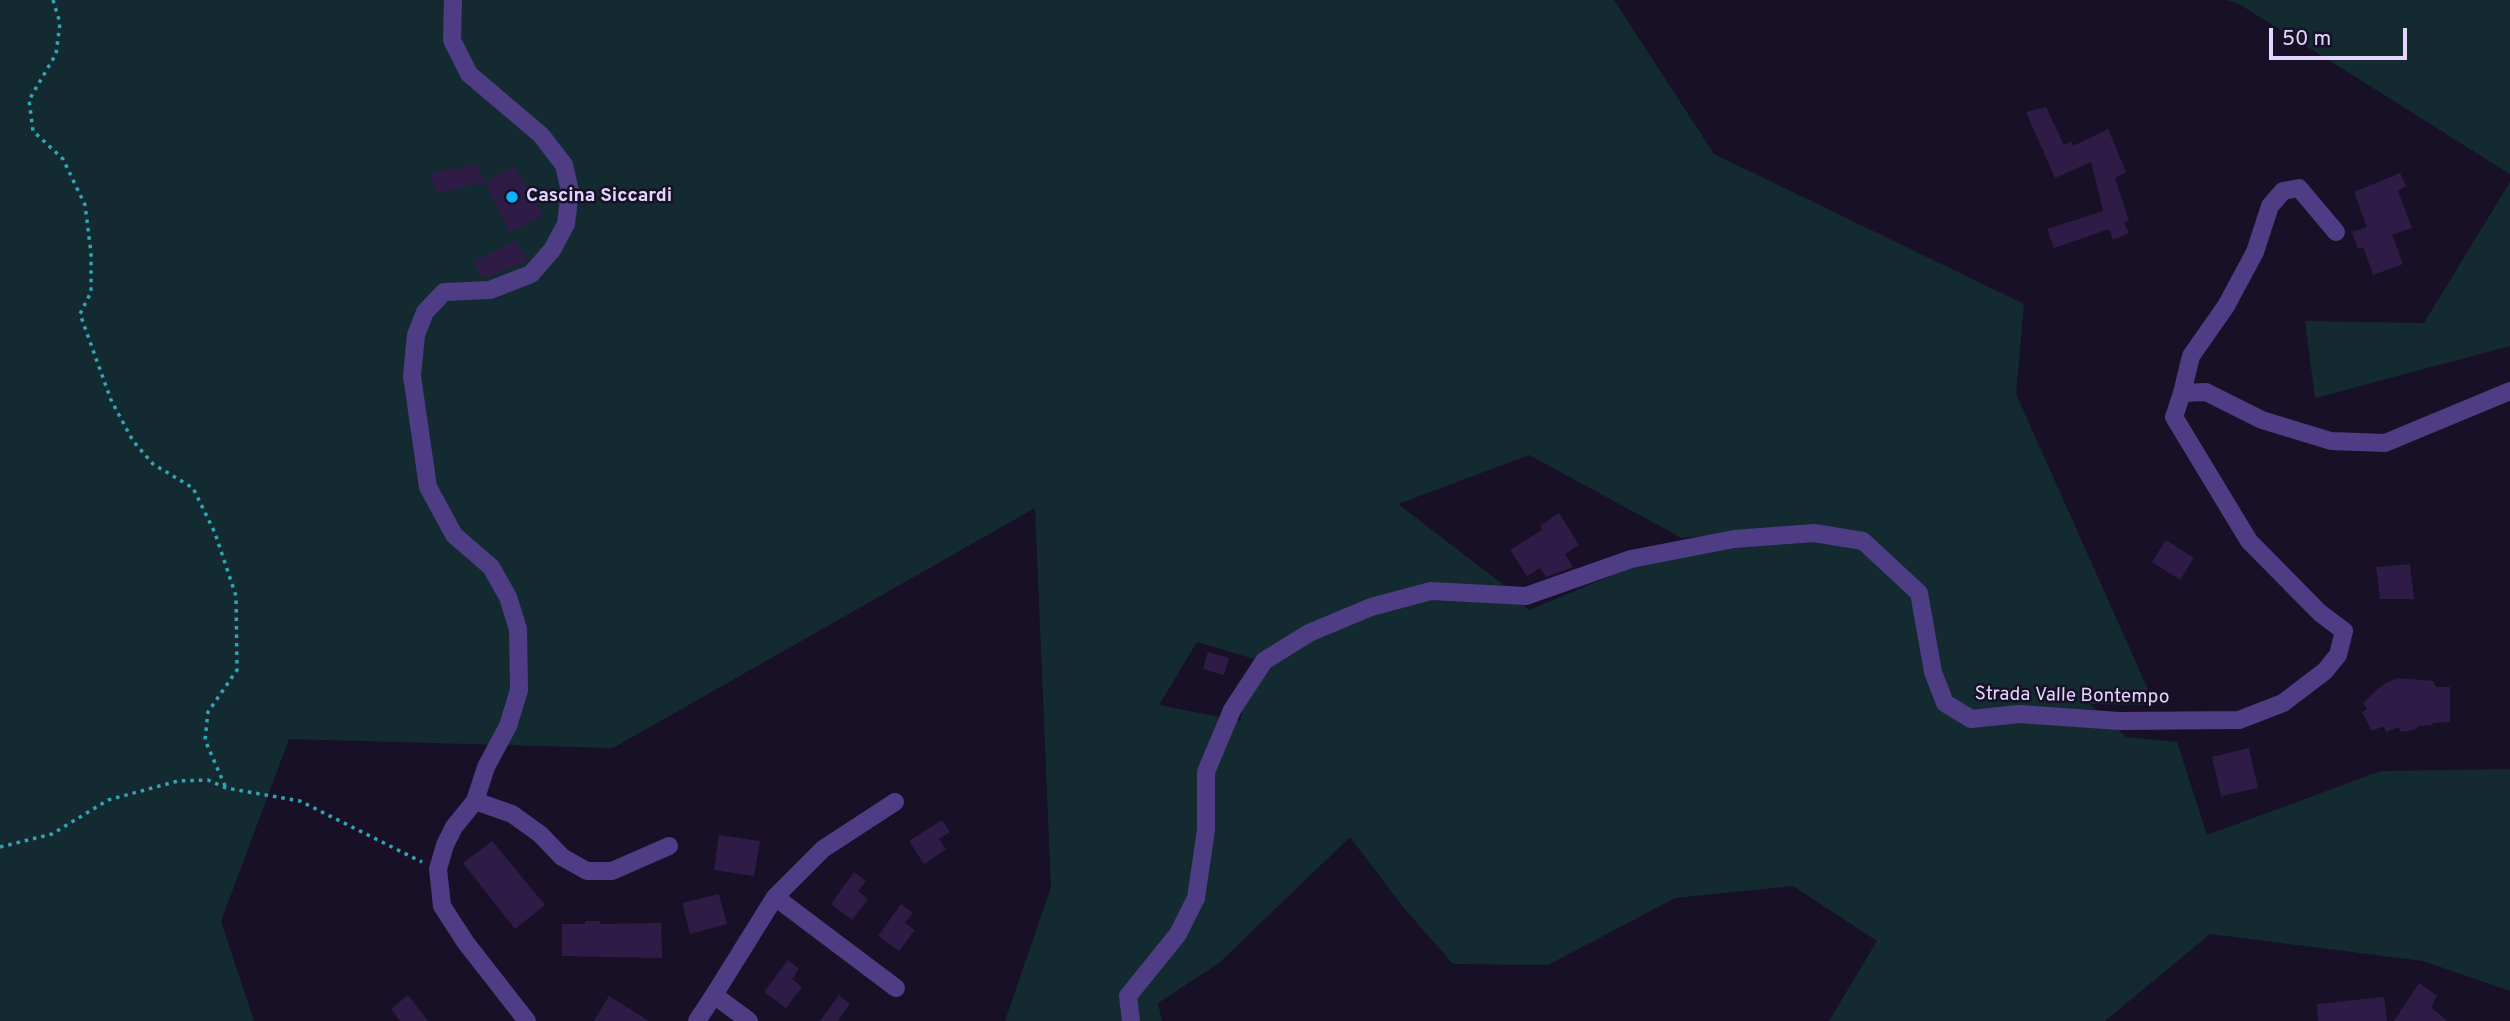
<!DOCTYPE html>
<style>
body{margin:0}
#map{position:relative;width:2510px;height:1021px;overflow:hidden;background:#181026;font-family:Overpass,sans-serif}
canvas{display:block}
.scale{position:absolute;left:2269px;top:28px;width:138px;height:32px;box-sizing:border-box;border:4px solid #e3d6fe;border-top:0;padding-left:9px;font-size:21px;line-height:24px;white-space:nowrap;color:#e3d6fe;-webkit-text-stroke:5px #181026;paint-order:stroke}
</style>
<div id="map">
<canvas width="2510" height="1021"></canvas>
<div class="scale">50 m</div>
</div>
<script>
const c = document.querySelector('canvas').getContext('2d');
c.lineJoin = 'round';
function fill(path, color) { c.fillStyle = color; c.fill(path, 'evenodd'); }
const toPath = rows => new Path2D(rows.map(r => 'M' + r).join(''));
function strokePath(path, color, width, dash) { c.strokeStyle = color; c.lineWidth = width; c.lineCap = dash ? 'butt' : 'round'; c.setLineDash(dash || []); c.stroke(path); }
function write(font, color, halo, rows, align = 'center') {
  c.font = font + ' Overpass,sans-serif'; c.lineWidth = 5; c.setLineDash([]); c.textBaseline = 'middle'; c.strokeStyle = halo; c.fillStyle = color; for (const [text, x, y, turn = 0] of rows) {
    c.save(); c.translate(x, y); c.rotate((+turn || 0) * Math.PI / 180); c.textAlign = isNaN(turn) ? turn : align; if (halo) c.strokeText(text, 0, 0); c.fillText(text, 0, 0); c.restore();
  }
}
fill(toPath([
 [0,0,1614,0,1714,154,2024,304,2016,394,2155,705,2090,704,2126,737,2177,742,2207,835,2381,771,2510,769,2510,991,2423,961,2210,934,2105,1021,1829,1021,1877,941,1793,886,1675,898,1548,965,1453,964,1403,907,1350,837,1219,963,1158,1003,1162,1021,1005,1021,1051,887,1035,508,613,748,289,739,221,921,254,1021,0,1021],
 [1529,455,1682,538,1819,525,1634,566,1529,610,1501,583,1398,504],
 [1197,642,1254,659,1240,721,1159,705],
 [2226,0,2510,0,2510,174,2239,4],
 [2510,182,2510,346,2315,398,2305,321,2424,323]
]), '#132b30');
fill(toPath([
 [2046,107,2064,145,2071,141,2073,146,2108,129,2126,172,2115,178,2129,221,2124,223,2129,233,2113,240,2109,229,2054,248,2047,229,2103,211,2091,162,2055,178,2026,112],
 [477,164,485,182,437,193,429,174],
 [514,166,543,215,510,233,485,182],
 [2400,173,2406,186,2398,191,2412,228,2392,235,2403,264,2373,275,2363,247,2358,249,2352,232,2367,227,2354,192],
 [516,240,527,261,483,279,474,262],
 [1559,513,1579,545,1565,554,1573,567,1546,577,1540,568,1527,576,1510,550,1542,530,1540,526],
 [2166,540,2194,558,2180,580,2152,562],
 [2410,564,2414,599,2380,599,2376,567],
 [1208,652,1229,658,1224,675,1203,669],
 [2397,678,2433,681,2436,687,2450,687,2450,722,2433,723,2432,725,2418,726,2417,729,2401,732,2399,727,2386,732,2384,726,2372,731,2362,712,2367,709,2363,703,2382,685],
 [2249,748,2258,788,2221,796,2212,757],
 [942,820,950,832,939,839,946,849,924,864,909,841],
 [719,835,760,841,754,876,714,870],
 [492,841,545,905,515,929,463,863],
 [854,872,866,881,858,891,868,899,852,920,831,904],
 [719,894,727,924,690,934,682,903],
 [901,904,913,913,905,923,915,930,899,951,878,936],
 [585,921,600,921,600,924,661,923,662,958,562,956,562,924,585,924],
 [788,960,799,969,792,979,802,987,786,1008,764,992],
 [2419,983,2437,996,2431,1007,2447,1021,2394,1021],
 [408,995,428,1021,400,1021,391,1009],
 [839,995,850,1004,838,1021,820,1021],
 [609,996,649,1021,594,1021],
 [2384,997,2387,1021,2318,1021,2317,1004]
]), '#2e1c47');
strokePath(toPath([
 [53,0,60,23,56,54,29,100,33,131,63,159,85,205,91,253,91,292,80,314,111,400,133,441,153,464,193,488,215,533,236,596,237,670,208,712,205,740,226,788],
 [0,847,52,834,108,800,178,781,208,780,226,788,300,801,422,862]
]), '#33a3b6', 3.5, [3.5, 5]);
strokePath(toPath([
 [453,0,452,40,469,74,541,135,564,165,570,191,566,224,552,250,531,274,490,290,444,292,425,312,416,335,412,376,428,487,454,535,491,567,508,597,518,629,519,690,508,726,486,767,475,801,454,827,445,845,438,869,442,906,466,943,527,1021],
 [2182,393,2191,356,2226,306,2255,252,2270,206,2283,191,2299,188,2336,232],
 [475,801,512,814,540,834,562,857,587,871,612,871,669,846],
 [775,897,896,988],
 [714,995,775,897,823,849,895,802],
 [697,1021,714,995,749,1021],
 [1131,1021,1128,996,1178,934,1196,898,1206,830,1206,772,1232,710,1264,661,1309,633,1371,607,1431,591,1526,596,1631,559,1734,539,1814,533,1863,541,1919,593,1933,672,1945,703,1971,719,2019,714,2120,721,2239,720,2283,703,2325,671,2338,655,2344,631,2320,613,2249,541,2174,417,2182,393,2206,392,2262,420,2331,441,2385,443,2510,391]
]), '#4e3c84', 18);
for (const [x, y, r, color] of [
 [512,197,7,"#08aff9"]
]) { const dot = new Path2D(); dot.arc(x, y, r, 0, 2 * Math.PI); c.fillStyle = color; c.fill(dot); strokePath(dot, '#181026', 2.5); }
write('bold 19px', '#e3d6fe', '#181026', [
 ["Cascina Siccardi",526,197]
], 'left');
write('19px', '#e3d6fe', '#181026', [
 ["Strada Valle Bontempo",2072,697,1]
]);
</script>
